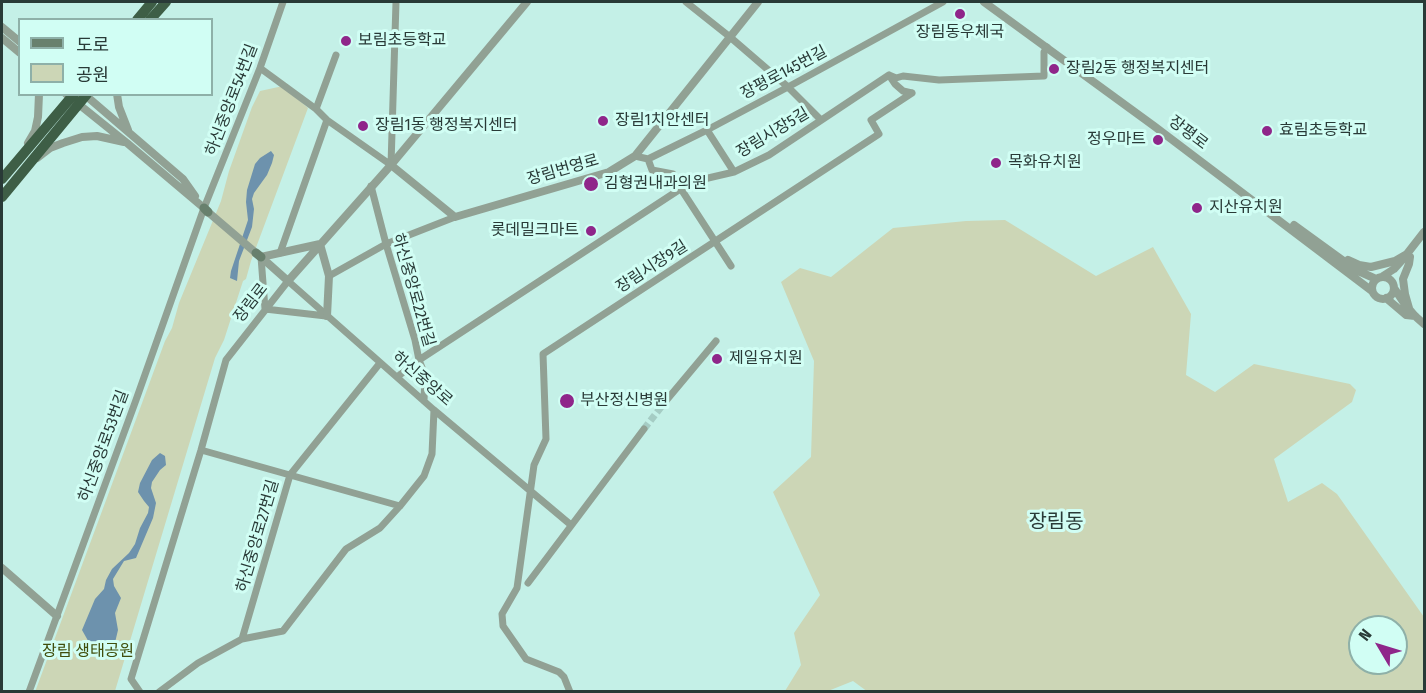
<!DOCTYPE html>
<meta charset="utf-8">
<style>
body{margin:0}
#map{position:relative;width:1426px;height:693px;overflow:hidden;background:#c4f0e7;font-family:"Fira Sans Condensed","Noto Sans KR",sans-serif}
canvas{display:block}
.frame{position:absolute;inset:0;border:3px solid #293a37;pointer-events:none}
.legend{position:absolute;left:18px;top:18px;width:195px;height:78px;box-sizing:border-box;background:#d1fef4;border:2px solid #8eb0a8;margin:0;padding:8px 10px;list-style:none;font-size:18px;color:#293a37}
.legend li{display:flex;align-items:center;gap:12px;height:30px}
.legend b{width:30px;border:2px solid #8eb0a8}
.north{position:absolute;left:1348px;top:615px;width:60px;height:60px;box-sizing:border-box;background:#d1fef4;border:2px solid #8eb0a8;border-radius:50%;rotate:308deg;font-size:16px;font-weight:700;line-height:24px;text-align:center;color:#293a37}
.north::after{content:'';display:block;margin:auto;width:21px;height:27px;background:#8f268a;clip-path:polygon(50% 0,100% 100%,50% 72%,0 100%)}
</style>
<div id="map">
<canvas width="1426" height="693"></canvas>
<div class="frame"></div>
<ul class="legend">
<li><b style="height:8px;background:#68806d"></b>도로</li>
<li><b style="height:16px;background:#ccd6b6"></b>공원</li>
</ul>
<div class="north">N</div>
</div>
<script>
const c = document.querySelector('canvas').getContext('2d');
c.lineJoin = 'round';
function fill(path, color) { c.fillStyle = color; c.fill(path, 'evenodd'); }
const toPath = rows => new Path2D(rows.map(r => 'M' + r).join(''));
function strokePath(path, color, width, dash) { c.strokeStyle = color; c.lineWidth = width; c.lineCap = dash ? 'butt' : 'round'; c.setLineDash(dash || []); c.stroke(path); }
function write(font, color, halo, rows, align = 'center') {
  c.font = font + ' "Fira Sans Condensed","Noto Sans KR",sans-serif'; c.lineWidth = 6; c.setLineDash([]); c.textBaseline = 'middle'; c.strokeStyle = halo; c.fillStyle = color; for (const [text, x, y, turn = 0] of rows) {
    c.save(); c.translate(x, y); c.rotate((+turn || 0) * Math.PI / 180); c.textAlign = isNaN(turn) ? turn : align; if (halo) c.strokeText(text, 0, 0); c.fillText(text, 0, 0); c.restore();
  }
}
fill(toPath([
 [283,86,308,108,251,261,246,279,243,281,224,340,215,358,115,691,35,692,165,341,172,328,179,303,221,201,229,171,252,107,260,91],
 [1005,220,1096,276,1153,247,1191,314,1186,375,1215,392,1254,364,1350,384,1356,390,1352,402,1274,459,1288,502,1322,483,1337,494,1424,617,1424,691,868,692,853,681,828,691,785,691,801,665,794,633,820,595,773,492,811,457,814,361,781,282,800,268,831,277,893,228,966,221],
 [1360,627,1396,627,1396,663,1360,663]
]), '#ccd6b6');
fill(toPath([
 [271,151,274,155,272,163,267,175,254,193,252,199,254,209,252,227,239,261,237,281,230,278,231,271,248,220,246,202,247,190,255,164,260,158],
 [160,453,165,456,166,465,160,470,152,482,151,488,156,503,153,518,136,558,124,561,113,579,114,586,121,598,115,613,118,630,113,651,108,658,103,659,91,651,91,646,82,630,95,599,104,589,106,580,112,569,129,553,135,544,140,528,148,513,149,507,144,501,138,492,140,483,152,460]
]), '#6d92ad');
strokePath(toPath([
 [644,429,665,402]
]), '#a5ccc4', 7, [7, 3.5]);
strokePath(toPath([
 [686,2,730,37,788,87,821,120],
 [260,68,316,109,336,55],
 [889,75,895,84,903,91,912,93],
 [316,109,327,120,391,165],
 [707,130,734,172],
 [635,156,648,159,707,130,788,87,943,2],
 [648,159,652,170,673,174,681,189,731,266],
 [391,165,396,2],
 [371,186,386,244,415,340,419,360,425,375,424,401],
 [280,253,327,120],
 [261,257,265,309,326,316],
 [329,276,386,244,455,217],
 [397,377,419,360,691,182,734,172,769,155,889,75,896,78,903,76,939,80,1044,76,1044,52,1047,47],
 [665,402,716,341],
 [201,450,400,506],
 [528,583,644,429],
 [242,639,290,475,380,363],
 [29,692,136,400,204,208,260,68,283,2],
 [140,692,131,679,201,450,226,360,288,281,434,410,571,525],
 [159,692,198,663,242,639,283,631,346,549,380,528,400,506,424,476,432,454,434,410],
 [570,692,564,677,559,672,526,659,503,626,502,614,517,588,534,465,546,439,543,354,879,134,871,120,912,93]
]), '#91a194', 7);
strokePath(toPath([
 [984,2,1154,126,1372,291],
 [2,27,20,42],
 [2,38,20,53],
 [66,94,127,143,204,208],
 [84,94,183,179,195,196],
 [117,94,119,107,128,130],
 [28,143,35,131,38,117,39,94],
 [37,158,50,148,63,143,82,137,97,136,124,142],
 [391,165,455,217,609,172,635,156,758,2],
 [208,212,256,253],
 [1294,225,1356,270,1376,279],
 [261,257,288,281,391,165,527,2],
 [261,257,320,244,329,276,327,316],
 [1348,260,1359,265,1371,267,1395,261,1407,254],
 [1383,276,1394,269,1403,259,1424,232],
 '1372 288a11 11 0 1 1 22 0a11 11 0 1 1-22 0Z',
 [1394,288,1404,303,1415,316,1424,324],
 [1386,298,1406,315,1415,316],
 [1409,308,1405,294,1403,279,1409,264,1410,257],
 [2,568,57,616]
]), '#91a194', 8);
strokePath(toPath([
 [204,208,208,212],
 [256,253,261,257]
]), '#68806d', 9);
strokePath(toPath([
 [137,20,152,2],
 [150,20,166,2],
 [2,179,74,94],
 [2,197,87,94]
]), '#3e5e46', 10);
for (const [x, y, r, color] of [
 [960,14,6,"#8f268a"],
 [346,41,6,"#8f268a"],
 [1054,69,6,"#8f268a"],
 [603,121,6,"#8f268a"],
 [363,126,6,"#8f268a"],
 [1267,131,6,"#8f268a"],
 [1158,140,6,"#8f268a"],
 [996,163,6,"#8f268a"],
 [591,184,8,"#8f268a"],
 [1197,208,6,"#8f268a"],
 [591,231,6,"#8f268a"],
 [717,359,6,"#8f268a"],
 [567,401,8,"#8f268a"]
]) { const dot = new Path2D(); dot.arc(x, y, r, 0, 2 * Math.PI); c.fillStyle = color; c.fill(dot); strokePath(dot, '#d1fef4', 2); }
write('16px', '#293a37', '#d1fef4', [
 ["장림동우체국",960,33,"center"],
 ["보림초등학교",358,41],
 ["장림2동 행정복지센터",1066,69],
 ["장림1치안센터",615,121],
 ["장림1동 행정복지센터",375,126],
 ["효림초등학교",1279,131],
 ["정우마트",1146,140,"right"],
 ["목화유치원",1008,163],
 ["김형권내과의원",604,184],
 ["지산유치원",1209,208],
 ["롯데밀크마트",579,231,"right"],
 ["제일유치원",729,359],
 ["부산정신병원",580,401]
], 'left');
write('16px', '#293a37', '#d1fef4', [
 ["장평로145번길",784,73,-28],
 ["하신중앙로54번길",232,100,-69],
 ["장림시장5길",773,133,-31],
 ["장평로",1188,133,37],
 ["장림번영로",563,170,-16],
 ["장림시장9길",652,267,-33],
 ["하신중앙로22번길",413,290,74],
 ["장림로",251,303,-52],
 ["하신중앙로",422,379,41],
 ["하신중앙로53번길",104,446,-70],
 ["하신중앙로27번길",258,536,-74]
]);
write('16px', '#404e0c', '#d1fef4', [
 ["장림 생태공원",88,652]
]);
write('20px', '#293a37', '#d1fef4', [
 ["장림동",1056,522]
]);
</script>
